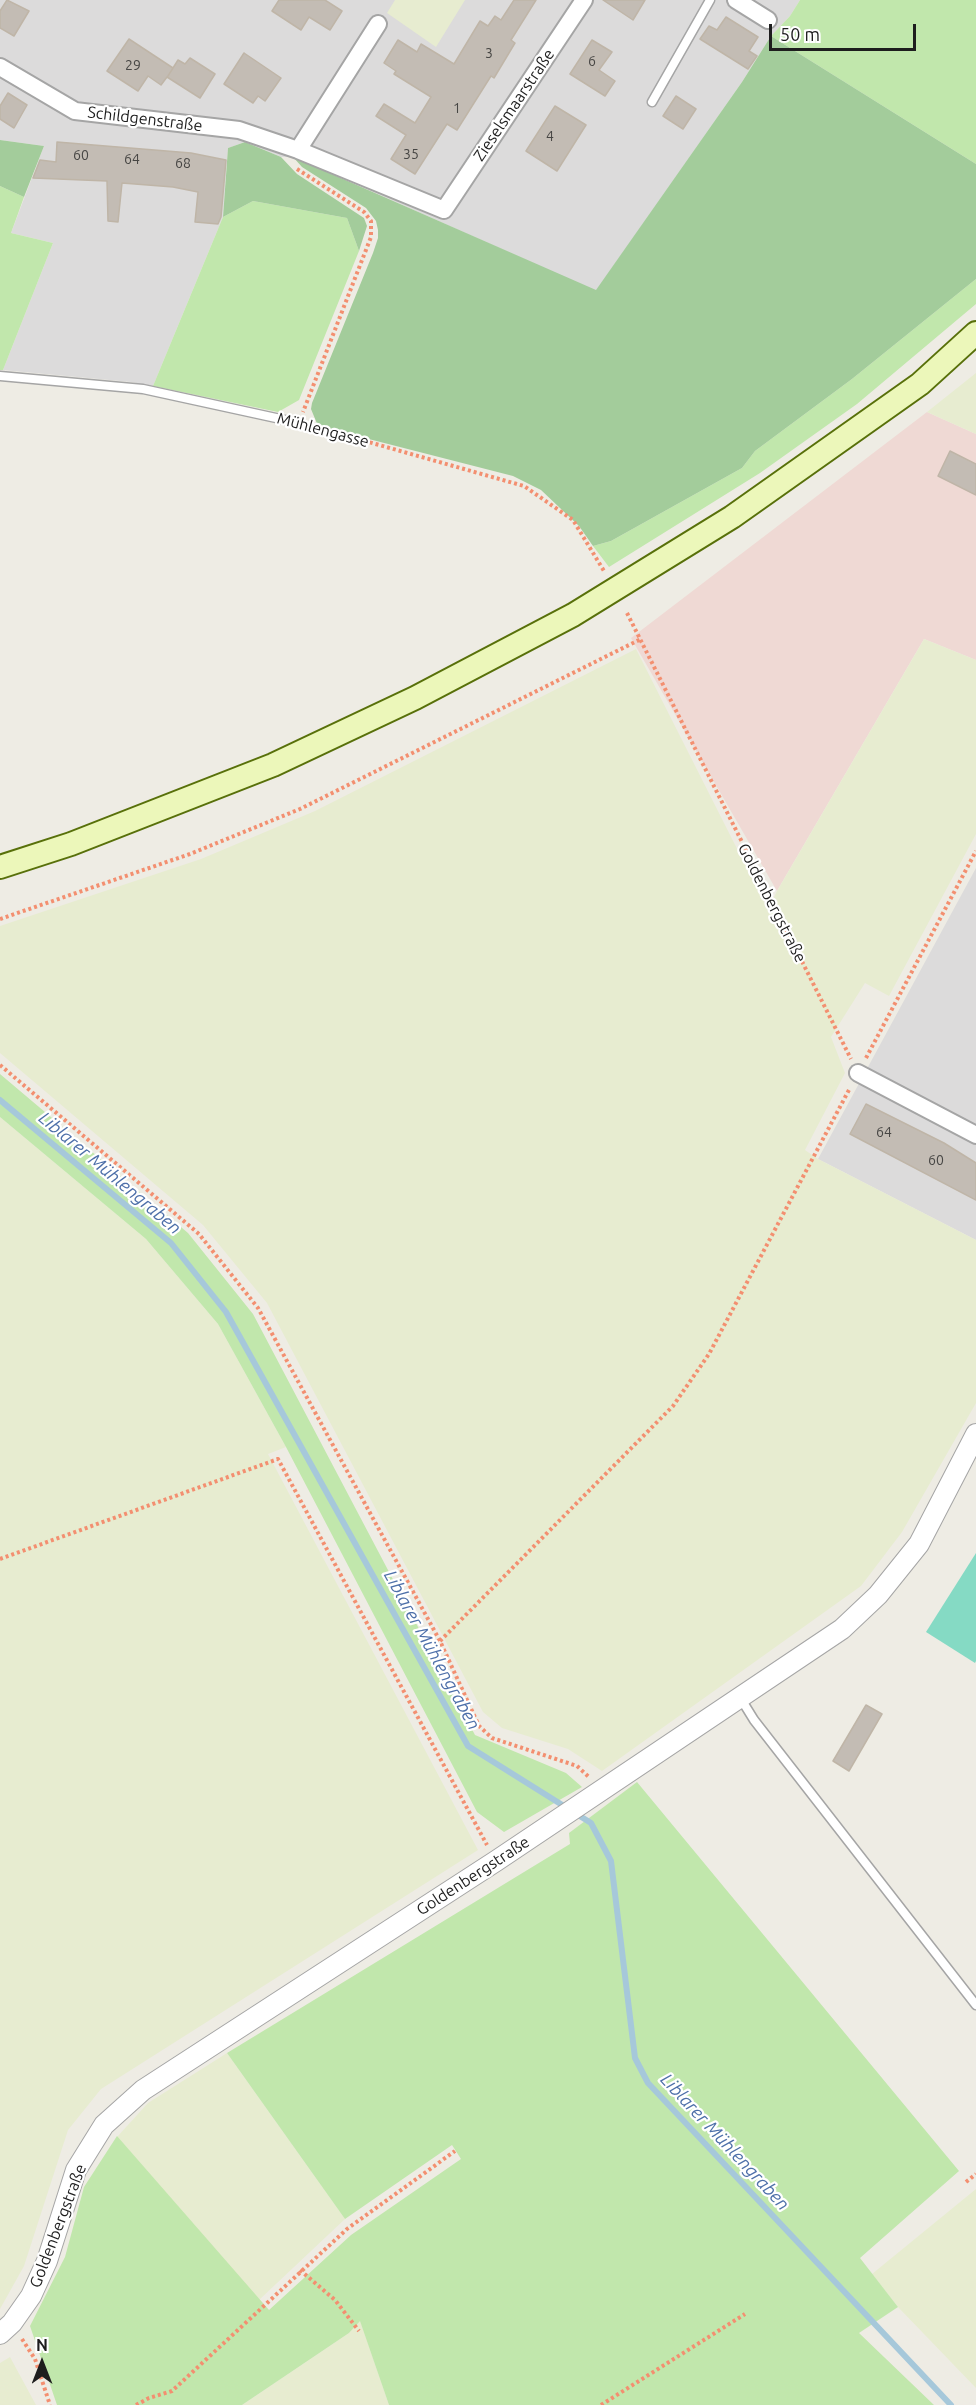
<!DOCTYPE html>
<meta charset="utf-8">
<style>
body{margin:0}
#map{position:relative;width:976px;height:2405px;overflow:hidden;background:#eeece4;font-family:Ubuntu,sans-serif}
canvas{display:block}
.north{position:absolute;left:12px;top:2333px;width:60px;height:60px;-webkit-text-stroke:4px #fff;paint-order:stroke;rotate:0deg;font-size:16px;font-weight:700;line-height:24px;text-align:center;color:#1e1e1e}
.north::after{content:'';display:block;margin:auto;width:21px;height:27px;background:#1e1e1e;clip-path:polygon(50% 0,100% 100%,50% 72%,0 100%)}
.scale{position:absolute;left:769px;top:24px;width:147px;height:27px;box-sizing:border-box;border:3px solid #1e1e1e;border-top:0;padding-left:8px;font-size:18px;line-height:21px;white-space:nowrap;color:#1e1e1e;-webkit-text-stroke:4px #fff;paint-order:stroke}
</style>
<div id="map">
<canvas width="976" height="2405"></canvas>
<div class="north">N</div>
<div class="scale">50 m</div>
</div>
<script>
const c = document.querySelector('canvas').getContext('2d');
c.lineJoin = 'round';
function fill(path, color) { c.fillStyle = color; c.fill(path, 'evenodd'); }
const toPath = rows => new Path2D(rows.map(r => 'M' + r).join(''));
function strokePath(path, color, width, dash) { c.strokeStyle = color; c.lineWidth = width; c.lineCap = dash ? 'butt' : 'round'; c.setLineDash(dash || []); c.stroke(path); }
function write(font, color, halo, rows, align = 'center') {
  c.font = font + ' Ubuntu,sans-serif'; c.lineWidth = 4.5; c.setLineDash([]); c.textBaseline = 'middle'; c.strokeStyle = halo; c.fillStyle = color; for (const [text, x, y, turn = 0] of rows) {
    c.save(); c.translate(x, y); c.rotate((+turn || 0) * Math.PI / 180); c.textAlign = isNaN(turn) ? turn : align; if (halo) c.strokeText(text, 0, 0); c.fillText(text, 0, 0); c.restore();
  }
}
fill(toPath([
 [0,0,800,0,790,16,771,36,742,82,596,291,301,160,293,157,281,157,245,142,228,148,223,217,153,386,131,382,3,370,53,243,11,233,44,146,0,140],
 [976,868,976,1240,818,1159]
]), '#dcdbdb');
fill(toPath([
 [927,412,976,434,976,660,924,639,777,891,631,638]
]), '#efd9d4');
fill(toPath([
 [395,0,465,0,436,47,387,13],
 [976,373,976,434,927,412],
 [924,639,976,660,976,834,889,996,865,983,831,1037,845,1073,805,1150,818,1159,976,1240,976,1403,902,1532,861,1586,602,1771,568,1749,502,1728,483,1712,267,1303,203,1225,0,1053,0,926,201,859,315,811,636,649,768,910,777,891],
 [0,1117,146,1239,218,1324,286,1447,268,1454,478,1850,101,2089,68,2130,24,2266,0,2309],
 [227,2053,345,2219,259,2300,117,2137,148,2103],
 [976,2189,976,2388,898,2307,872,2274],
 [360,2320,389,2405,242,2405,349,2333],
 [10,2357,36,2405,0,2405,0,2363]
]), '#e7ecd0');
fill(toPath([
 [800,0,976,0,976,164,771,36,790,16],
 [0,186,24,197,11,233,53,243,3,370,0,370],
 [253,201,347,218,359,251,299,400,278,412,153,386,223,217],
 [976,279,976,304,857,404,760,473,609,567,593,546,611,541,742,468,755,451,852,379],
 [0,1074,188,1233,253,1314,475,1735,566,1773,582,1787,504,1832,477,1812,286,1447,218,1324,146,1239,0,1117],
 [637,1782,959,2171,860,2258,898,2307,859,2333,934,2405,389,2405,360,2321,349,2333,242,2405,57,2405,30,2326,65,2257,84,2187,117,2136,269,2310,351,2235,461,2159,452,2145,345,2219,227,2053,570,1844,569,1833]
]), '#c1e7ac');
fill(toPath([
 [771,36,976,164,976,279,852,379,755,451,742,468,611,541,593,546,579,526,541,490,513,476,318,426,311,409,312,403,373,253,378,238,378,230,376,221,366,208,302,167,293,157,596,290,742,82],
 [0,140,44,146,24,197,0,186],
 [245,142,281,157,297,174,364,218,367,226,359,251,347,218,253,201,223,217,228,148]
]), '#a3cc9b');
fill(toPath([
 [976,1553,976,1661,975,1663,926,1632]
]), '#85dac4');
strokePath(toPath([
 [0,1100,171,1243,226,1312,468,1746,591,1823,611,1861,635,2058,648,2083,951,2405]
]), '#a6c8da', 6);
const building = toPath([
 [7,0,29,11,14,36,0,28,0,11,7,0],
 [279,0,325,0,342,11,330,30,309,17,301,30,272,11,279,0],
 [514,0,536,0,511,40,515,43,494,78,491,76,457,130,447,124,415,174,391,159,406,135,376,116,384,104,415,123,431,97,394,74,396,71,384,63,398,40,417,52,421,44,454,64,480,21,488,26,495,16,501,20,514,0],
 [603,0,645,0,633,20,603,0],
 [726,17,758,37,749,51,757,56,748,69,700,39,709,26,717,30,726,17],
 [129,39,173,68,168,76,178,60,185,64,190,58,215,74,200,98,167,77,161,85,148,76,138,91,107,71,129,39],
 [592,40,612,52,599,70,615,81,605,96,570,74,592,40],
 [244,53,281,78,265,101,258,96,253,103,224,84,244,53],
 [8,93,27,105,14,128,0,119,0,106,8,93],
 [676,96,696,109,683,129,663,116,676,96],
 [555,106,586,125,557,171,526,151,555,106],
 [57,142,191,153,226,160,221,217,218,224,195,222,198,192,173,187,122,183,118,222,108,221,107,181,33,178,40,160,56,162,57,142],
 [950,451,976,464,976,495,938,476,950,451],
 [866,1104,944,1143,976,1163,976,1200,850,1134,866,1104],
 [866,1705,882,1714,849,1771,833,1761,866,1705]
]);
fill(building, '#c3bcb4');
strokePath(building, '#bfb5a7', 1.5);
const service = toPath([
 [652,102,710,0],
 [0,376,143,389,299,423],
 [741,1699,754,1720,976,2005]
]);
const minor = toPath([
 [736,0,768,20],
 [0,67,75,111,239,130,298,150,444,210,584,0],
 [298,150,378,24],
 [858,1073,976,1135]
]);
const tertiary = toPath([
 [0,2334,12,2323,31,2296,47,2261,76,2170,104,2125,143,2090,496,1861,842,1629,878,1595,919,1544,976,1434]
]);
const secondary = toPath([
 [0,867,71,844,273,765,415,698,573,615,732,517,920,384,976,333]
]);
strokePath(service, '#a5a5a5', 11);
strokePath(minor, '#a5a5a5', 20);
strokePath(tertiary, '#a5a5a5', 22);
strokePath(secondary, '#58700a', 26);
strokePath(toPath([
 [297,169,364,212,371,221,371,237,303,412],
 [312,426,524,486,573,520,604,571],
 [627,613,851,1059],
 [0,919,190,854,300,809,641,639],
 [866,1058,976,851],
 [0,1065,199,1234,258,1308,440,1641,479,1726,492,1738,577,1766,590,1778],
 [0,1559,278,1459,487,1845],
 [440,1641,673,1406,709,1354,850,1088],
 [966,2182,976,2174],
 [300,2270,335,2300,359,2331],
 [22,2339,35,2359,50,2405],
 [136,2405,149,2398,172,2391,347,2229,455,2151],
 [601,2405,745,2314]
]), '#f38f70', 4, [3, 3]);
strokePath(service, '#fff', 8);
strokePath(minor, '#fff', 16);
strokePath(tertiary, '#fff', 20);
strokePath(secondary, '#ecf7ba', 22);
write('14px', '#474644', null, [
 ["3",489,53],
 ["6",592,61],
 ["29",133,65],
 ["1",457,108],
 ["4",550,136],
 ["35",411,154],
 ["60",81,155],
 ["64",132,159],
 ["68",183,163],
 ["64",884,1132],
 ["60",936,1160]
]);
write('16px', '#1e1e1e', '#fff', [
 ["Zieselsmaarstraße",514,105,-56],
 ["Schildgenstraße",145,119,7],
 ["Mühlengasse",323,430,15],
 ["Goldenbergstraße",772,903,63],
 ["Goldenbergstraße",473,1876,-33],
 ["Goldenbergstraße",58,2226,-69]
]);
write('italic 18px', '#4e70a9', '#fff', [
 ["Liblarer Mühlengraben",110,1173,40],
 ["Liblarer Mühlengraben",432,1650,61],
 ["Liblarer Mühlengraben",725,2142,47]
]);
</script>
